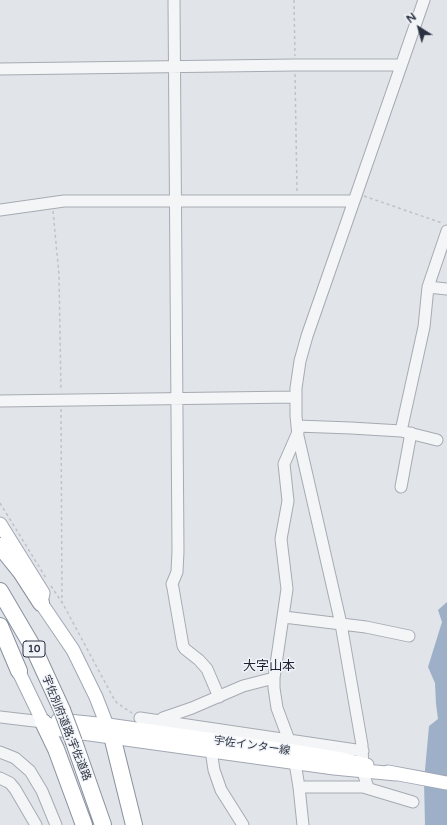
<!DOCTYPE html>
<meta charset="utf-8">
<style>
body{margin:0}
#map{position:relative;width:447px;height:825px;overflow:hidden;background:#e1e4e9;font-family:"Varela Round",sans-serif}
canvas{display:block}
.north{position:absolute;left:399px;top:8px;width:40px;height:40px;-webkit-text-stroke:3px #f0f3f7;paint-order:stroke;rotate:323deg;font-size:11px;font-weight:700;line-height:16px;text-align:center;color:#2a3140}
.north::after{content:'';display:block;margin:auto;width:14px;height:18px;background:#2a3140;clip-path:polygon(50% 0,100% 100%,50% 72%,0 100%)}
</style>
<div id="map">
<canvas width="447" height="825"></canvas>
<div class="north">N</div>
</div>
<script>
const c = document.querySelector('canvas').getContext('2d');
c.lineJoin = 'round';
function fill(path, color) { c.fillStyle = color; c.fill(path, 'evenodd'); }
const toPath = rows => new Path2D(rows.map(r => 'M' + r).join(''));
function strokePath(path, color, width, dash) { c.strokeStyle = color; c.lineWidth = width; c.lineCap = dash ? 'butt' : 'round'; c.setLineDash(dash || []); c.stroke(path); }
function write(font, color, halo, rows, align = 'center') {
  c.font = font + ' "Varela Round","Noto Sans JP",sans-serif'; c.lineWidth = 3; c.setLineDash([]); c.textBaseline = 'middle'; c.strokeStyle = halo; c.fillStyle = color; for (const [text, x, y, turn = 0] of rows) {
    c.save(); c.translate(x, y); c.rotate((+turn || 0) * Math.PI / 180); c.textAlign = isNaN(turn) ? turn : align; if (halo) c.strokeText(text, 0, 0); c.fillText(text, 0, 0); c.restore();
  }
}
fill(toPath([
 [447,602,447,825,425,825,424,781,429,726,438,719,436,704,435,683,428,667,442,622,438,610]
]), '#9db0c8');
const minor = toPath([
 [174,0,178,551,177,572,172,584,173,588,183,646,185,649,199,660,207,669,219,697],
 [0,69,295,65,401,65],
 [0,210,64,201,354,201],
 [428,287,447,289],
 [0,401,295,397],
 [297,426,351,428,401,431,437,440],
 [401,431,424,327,428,287,447,231],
 [298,432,284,464,288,501,281,539,287,589,274,678,274,688,277,708,293,751,299,787,303,825],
 [401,487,411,433],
 [284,617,366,627,409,636],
 [0,717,43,722],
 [140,718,363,751],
 [159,721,163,718,192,708,243,686,274,678],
 [212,744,211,750,214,770,221,790,243,825],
 [0,752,15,758,30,771,42,791,56,825],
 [0,778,10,783,15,789,36,825],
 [299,787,363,787,413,802],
 [368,788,363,772,362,745,341,624,298,436,296,416,296,388,300,361,307,336,424,0]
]);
const major = toPath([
 [0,524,43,593,41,603,73,650,96,697,110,733],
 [15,664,43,722,61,730,334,768,396,774],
 [58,720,108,725,293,751,342,759,367,765],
 [388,772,447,783]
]);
const highway = toPath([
 [0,546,21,572,41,603],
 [0,591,34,649,62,710],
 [0,626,19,671],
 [43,722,56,749,84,825],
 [112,736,134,825],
 [74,742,103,825]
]);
strokePath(minor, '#a6abb3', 13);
strokePath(major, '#a1a8b4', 15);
strokePath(highway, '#89919f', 18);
strokePath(toPath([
 [294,0,295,56],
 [295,74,297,192],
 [364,196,442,223],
 [53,211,59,275,61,391],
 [61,409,62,603],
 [0,503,46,578],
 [51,586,63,604,114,699,117,703,132,713]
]), '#bfc2c7', 1.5, [3, 3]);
strokePath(minor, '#f3f5f7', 11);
strokePath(major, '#fff', 13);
strokePath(highway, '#fff', 16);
const highwayBridge = toPath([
 [62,710,74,742]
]);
strokePath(highwayBridge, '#89919f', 18, []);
strokePath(highwayBridge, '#fff', 16);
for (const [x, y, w] of [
 [34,649,22]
]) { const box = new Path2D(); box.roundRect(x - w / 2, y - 8, w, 16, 3); c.fillStyle = '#f0f3f7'; c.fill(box); strokePath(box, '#2a3140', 1); }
write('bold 10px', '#2a3140', null, [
 ["10",34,649]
]);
write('11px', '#2a3140', '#f0f3f7', [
 ["宇佐別府道路;宇佐道路",66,728,68],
 ["宇佐インター線",252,746,8]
]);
write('13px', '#1c2231', '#f0f3f7', [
 ["大字山本",269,667]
]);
</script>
